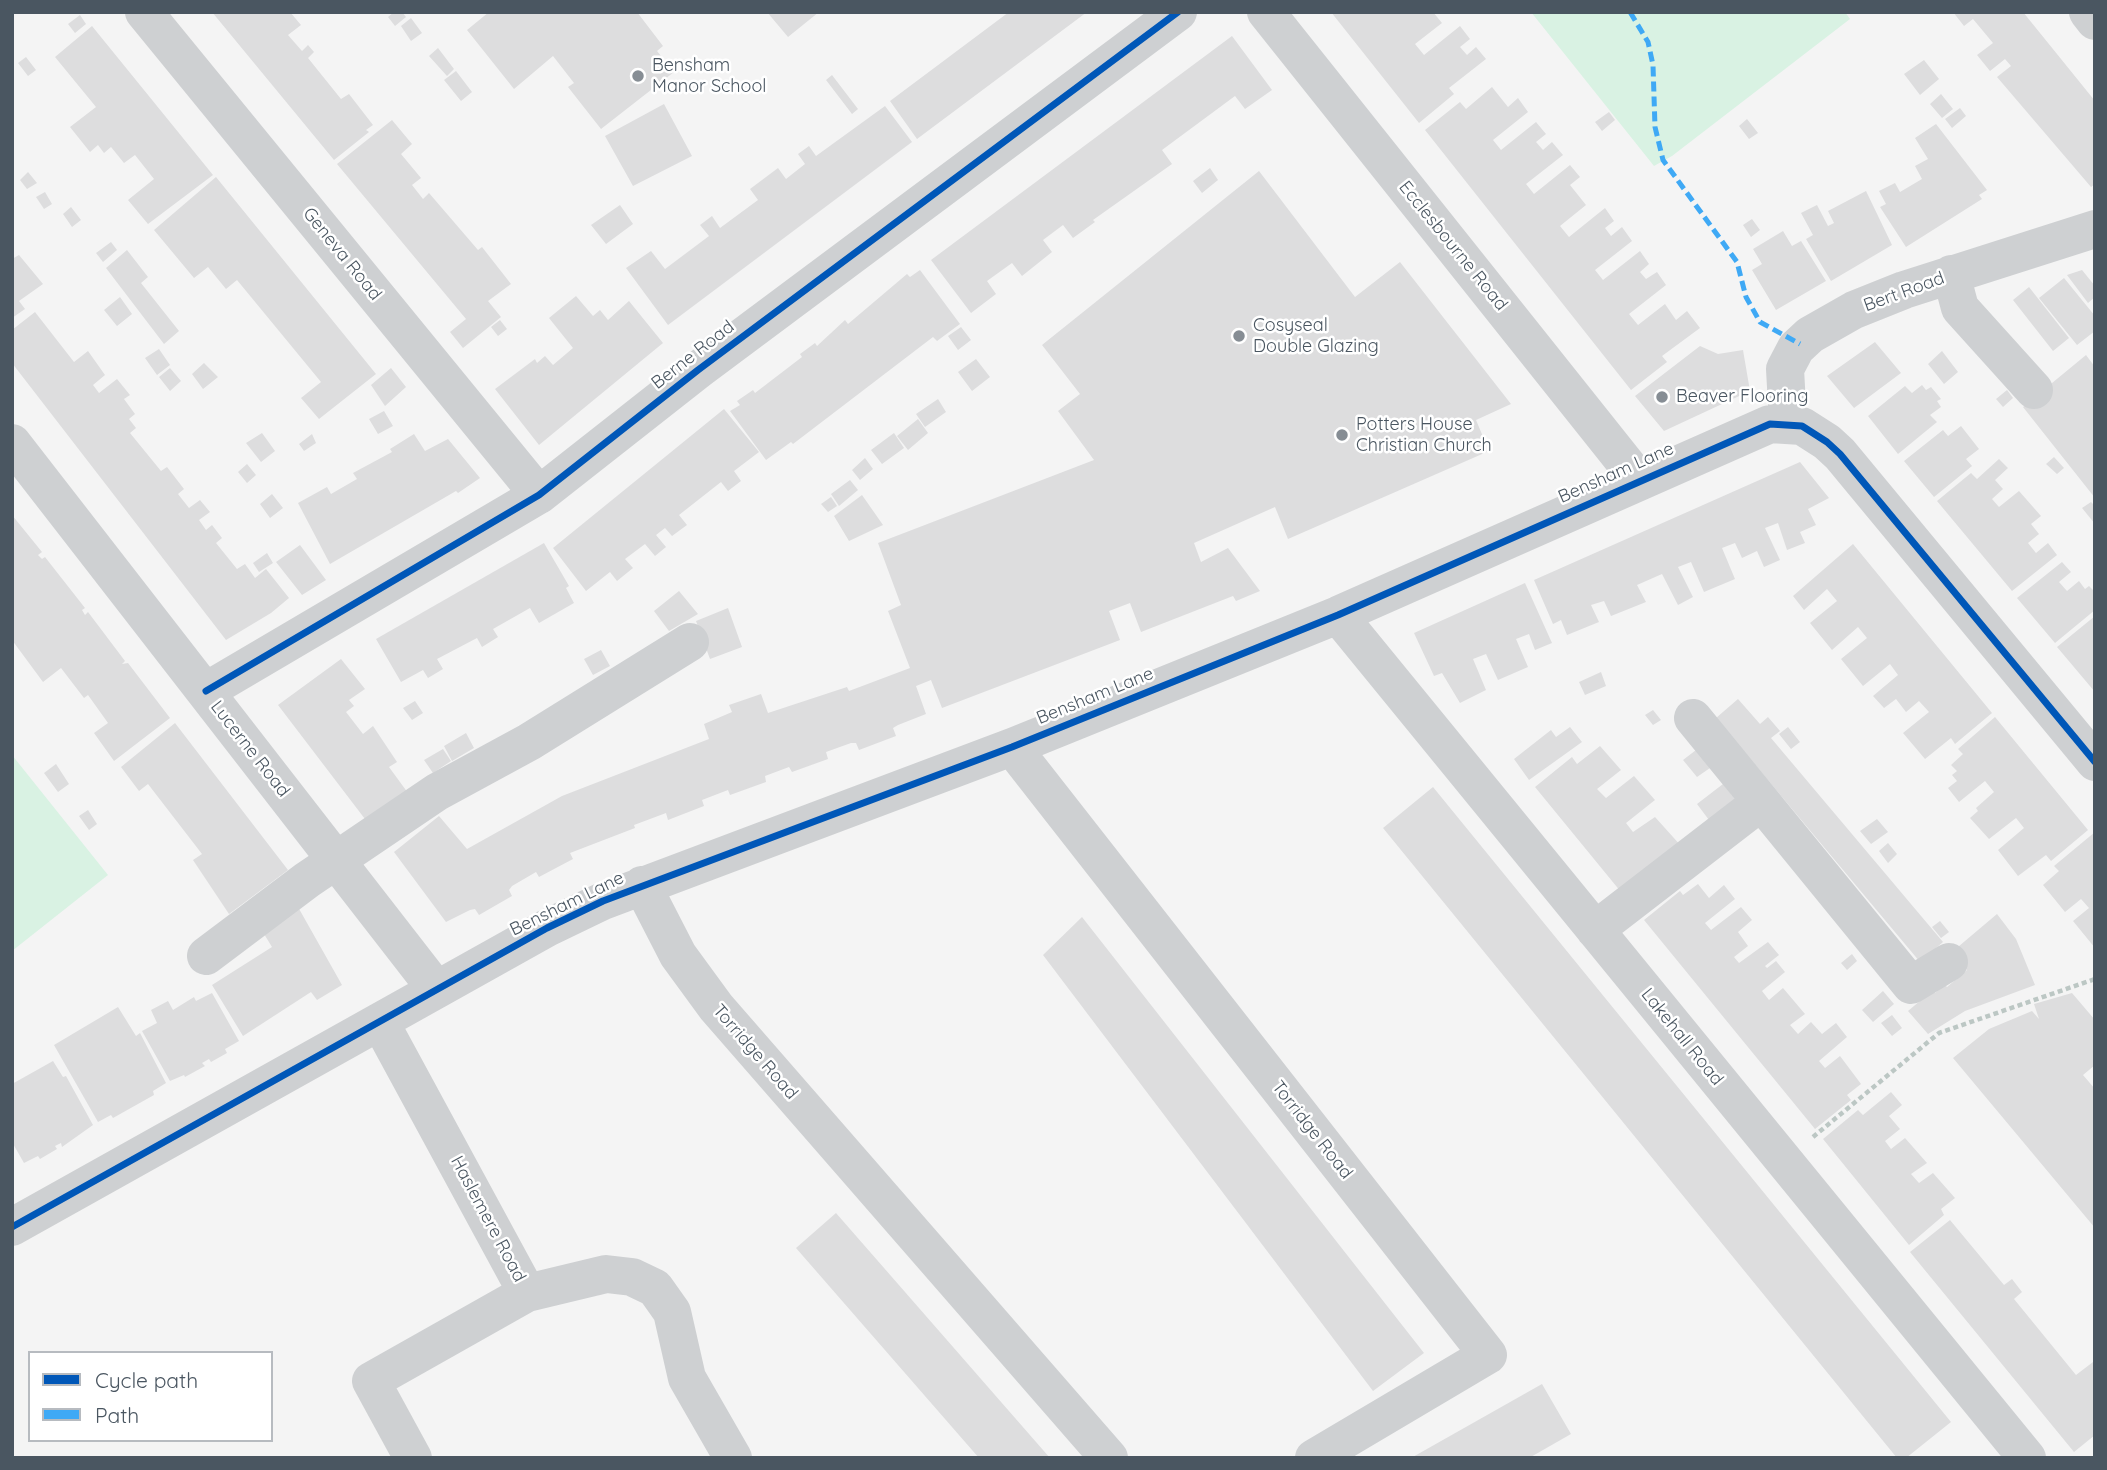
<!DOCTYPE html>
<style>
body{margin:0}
#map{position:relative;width:2107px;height:1470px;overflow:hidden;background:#f4f4f4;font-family:Quicksand,sans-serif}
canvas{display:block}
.frame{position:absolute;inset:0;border:14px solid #4a5661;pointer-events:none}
.legend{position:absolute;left:28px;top:1351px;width:245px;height:91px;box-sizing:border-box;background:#fff;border:2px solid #b7bbc0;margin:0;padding:9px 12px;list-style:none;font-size:21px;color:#4a5661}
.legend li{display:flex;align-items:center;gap:14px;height:35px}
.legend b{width:35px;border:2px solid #b7bbc0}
</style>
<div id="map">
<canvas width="2107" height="1470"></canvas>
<div class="frame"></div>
<ul class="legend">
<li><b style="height:9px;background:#0057b8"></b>Cycle path</li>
<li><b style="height:9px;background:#3fa9f5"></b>Path</li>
</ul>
</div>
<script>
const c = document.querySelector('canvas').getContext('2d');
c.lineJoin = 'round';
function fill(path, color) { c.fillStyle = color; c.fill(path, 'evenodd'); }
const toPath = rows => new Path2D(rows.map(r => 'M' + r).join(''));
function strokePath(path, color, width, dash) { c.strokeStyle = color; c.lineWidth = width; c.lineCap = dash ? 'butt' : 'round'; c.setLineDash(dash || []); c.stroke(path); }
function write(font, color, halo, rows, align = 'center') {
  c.font = font + ' Quicksand,sans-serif'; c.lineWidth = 5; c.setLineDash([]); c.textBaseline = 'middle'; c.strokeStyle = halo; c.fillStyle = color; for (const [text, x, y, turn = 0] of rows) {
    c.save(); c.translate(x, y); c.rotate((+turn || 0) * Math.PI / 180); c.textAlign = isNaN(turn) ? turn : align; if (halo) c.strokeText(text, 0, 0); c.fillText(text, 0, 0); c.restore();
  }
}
fill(toPath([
 [1531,12,1845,12,1850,19,1672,156,1654,166],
 [12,755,108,875,12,951]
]), '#d9f2e3');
fill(toPath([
 [212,12,290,12,301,25,288,35,302,51,308,45,314,52,308,58,341,99,349,94,373,125,366,130,369,132,334,160],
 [394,12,402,12,406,17,395,26,388,17],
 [489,12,637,12,663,46,657,51,674,72,601,129,568,87,574,83,553,56,514,89,467,30],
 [767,12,819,12,788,37],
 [1009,12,1087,12,917,139,890,101],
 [1331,12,1433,12,1442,23,1415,44,1424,55,1460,26,1470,39,1460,47,1467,55,1476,47,1486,59,1449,88,1454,94,1419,123],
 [1953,12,2023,12,2095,101,2095,184,2091,187,1997,77,2011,66,2005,59,1990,71,1977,55,1993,43,1973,19,1964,26],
 [80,15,86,24,75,33,68,24],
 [411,18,422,33,411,41,401,26],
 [92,26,213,175,148,224,128,200,154,179,135,155,124,163,111,147,104,153,98,145,90,152,70,127,96,107,55,57],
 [1232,36,1272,90,1245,109,1235,96,1162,150,1172,164,1093,220,1095,222,1073,238,1063,225,1043,240,1052,252,1022,276,1012,263,987,281,996,294,971,313,931,260],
 [438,48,454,69,447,76,429,56],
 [26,57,36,70,28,76,18,63],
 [1924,60,1939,79,1920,95,1904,74],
 [456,71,472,92,461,101,444,80],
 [832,75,858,109,852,114,826,80],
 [1492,87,1508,107,1518,98,1528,112,1493,140,1501,150,1536,122,1546,134,1536,142,1543,150,1552,142,1563,155,1526,184,1534,194,1570,165,1580,177,1570,185,1586,205,1560,226,1569,237,1605,208,1614,221,1605,228,1611,236,1622,227,1632,241,1595,270,1603,280,1640,251,1649,264,1640,272,1646,279,1657,272,1666,285,1629,314,1638,325,1665,304,1676,320,1687,311,1700,328,1662,356,1667,362,1631,390,1425,130,1460,102,1466,109],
 [1941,94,1953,109,1942,118,1930,104],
 [664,104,692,156,633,186,605,136],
 [885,106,912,142,668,325,626,268,651,251,665,269,709,236,700,225,712,216,720,228,758,200,750,189,778,168,786,179,805,164,798,154,809,146,816,156],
 [1960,108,1966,116,1952,128,1945,119],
 [1609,112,1615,120,1602,131,1595,122],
 [1747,119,1758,133,1749,139,1739,126],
 [392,120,412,144,401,154,421,178,412,185,423,199,429,193,478,250,482,247,511,284,488,301,501,317,463,348,450,332,466,319,337,164],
 [1936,124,1987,190,1979,195,1982,199,1906,247,1880,207,1886,204,1879,191,1895,183,1900,192,1922,179,1915,166,1928,159,1915,138],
 [1210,168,1218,180,1202,193,1193,181],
 [1259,171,1355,297,1400,262,1511,404,1476,420,1489,451,1288,539,1275,507,1194,543,1201,562,1228,548,1260,591,1236,601,1233,596,1141,632,1130,603,1109,611,1120,640,942,708,931,680,916,686,926,714,898,725,893,728,896,736,859,750,856,743,851,743,826,752,828,759,792,772,789,767,765,776,766,782,730,795,728,790,702,800,704,806,668,820,666,813,634,825,635,828,570,853,573,859,539,877,536,872,512,886,509,890,512,896,479,915,475,909,470,910,446,922,394,852,439,816,467,849,562,796,709,739,704,724,732,712,729,705,761,694,768,713,847,687,849,691,910,668,888,611,901,605,878,543,1094,460,1058,411,1080,394,1042,345],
 [28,172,37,183,27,189,20,180],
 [216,177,376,374,319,419,301,398,321,382,237,280,226,289,208,267,194,278,154,230],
 [1866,191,1892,245,1831,281,1806,239,1813,235,1801,213,1817,205,1828,226,1834,223,1828,211],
 [45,192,52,204,44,209,36,197],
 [620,205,633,224,606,244,591,225],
 [71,207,81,220,72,227,63,214],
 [1752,219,1760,230,1751,237,1743,225],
 [1783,231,1792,246,1801,241,1826,281,1776,310,1752,270,1762,264,1753,249],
 [111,242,117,250,103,262,96,253],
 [127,250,148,277,141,283,179,331,164,344,106,268],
 [19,255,43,284,19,301,25,309,12,318,12,259],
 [920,270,960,324,937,341,933,337,793,444,791,442,766,460,730,411,740,405,737,401,753,390,755,393,802,357,800,354,815,343,817,346,845,320,848,324,907,274,910,277],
 [2082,270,2095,286,2095,297,2088,303,2067,275],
 [2064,278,2095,316,2095,331,2077,345,2039,298],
 [2029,287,2069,338,2053,351,2013,300],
 [576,296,593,316,600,310,608,320,629,301,663,343,539,445,495,389,535,359,537,363,545,356,553,365,573,348,549,318],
 [120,297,132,314,117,326,104,310],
 [35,312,74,362,88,351,105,375,93,385,99,393,117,379,130,395,124,399,135,414,129,419,136,428,130,433,161,471,167,467,184,489,178,494,189,508,200,500,210,512,199,520,206,530,212,525,222,538,216,543,237,569,245,564,255,578,266,569,289,598,271,613,226,640,12,363,12,330],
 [500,320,507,329,498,336,491,327],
 [961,327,971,340,958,350,948,336],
 [1875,342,1901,373,1854,408,1827,376],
 [1700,346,1718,354,1743,350,1750,391,1664,431,1635,396],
 [159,349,170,365,157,375,145,358],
 [1942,351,1958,372,1944,384,1928,364],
 [2086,355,2095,367,2095,498,2023,407],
 [976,359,990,377,972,391,958,372],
 [204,363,218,377,203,389,192,374],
 [170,368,181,381,170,391,159,377],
 [391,368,406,387,385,406,371,385],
 [1922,385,1926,390,1931,387,1941,399,1937,401,1941,407,1930,415,1937,422,1898,454,1868,416,1905,386,1912,393],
 [2007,390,2013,398,2003,407,1996,399],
 [938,399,946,412,925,427,916,414],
 [724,409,759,452,734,471,741,481,728,491,721,482,679,515,687,525,672,536,665,528,656,535,666,547,655,556,645,544,625,559,633,568,617,581,610,572,586,591,553,548],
 [384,411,393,426,378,434,369,419],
 [918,419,928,433,908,450,897,436],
 [1961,426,1979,449,1966,459,1972,466,1934,497,1904,461,1943,430,1948,436],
 [262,433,275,451,261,462,246,443],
 [894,433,904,448,882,464,871,450],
 [312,434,316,443,304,451,299,444],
 [414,434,425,451,448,439,480,478,458,493,456,491,330,564,298,503,327,487,331,494,357,479,353,473,392,452,390,449],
 [2054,457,2064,468,2057,474,2046,464],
 [865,458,873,469,860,480,852,470],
 [1999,459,2008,468,1995,480,2003,489,1992,499,1999,507,2019,491,2041,516,2031,524,2039,534,2028,543,2036,553,2048,543,2057,555,2012,591,1937,501,1971,473,1977,479],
 [1800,462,1829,498,1808,509,1816,525,1800,532,1805,543,1787,550,1778,523,1765,528,1780,560,1764,567,1757,551,1742,558,1735,543,1722,548,1735,579,1704,592,1691,562,1678,567,1693,597,1678,605,1662,574,1637,585,1646,602,1611,616,1604,601,1591,605,1599,622,1567,635,1561,620,1553,624,1534,580],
 [247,464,256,475,247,483,238,472],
 [850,480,858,490,839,506,831,494],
 [272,494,283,508,270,518,260,504],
 [862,495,883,525,849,541,834,516],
 [831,497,837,506,828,512,821,504],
 [2091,502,2095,506,2095,524,2082,508],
 [12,515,42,552,38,555,42,559,45,557,85,608,82,610,85,615,88,612,125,661,122,664,128,663,170,718,114,761,94,733,108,723,88,695,84,698,61,668,43,682,12,640],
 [544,543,569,586,566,588,574,603,539,623,530,608,493,629,498,637,482,647,477,638,437,659,443,669,428,678,423,670,401,682,376,639],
 [1853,544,1992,713,1955,744,1951,738,1925,759,1903,733,1929,712,1919,701,1906,712,1896,699,1884,708,1873,696,1898,675,1890,664,1863,686,1841,659,1867,638,1858,627,1832,650,1810,623,1837,601,1827,589,1804,610,1793,596],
 [300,545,326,580,302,595,276,562],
 [267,553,273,563,259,572,253,563],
 [2062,562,2071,572,2059,582,2067,591,2079,581,2085,589,2089,586,2095,592,2095,610,2055,643,2017,598],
 [1525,583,1552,643,1535,650,1529,634,1516,639,1528,667,1498,680,1486,654,1473,659,1486,690,1460,703,1442,673,1434,676,1414,633],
 [679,591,698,614,669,631,654,611],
 [728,608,742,647,710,659,696,621],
 [2095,616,2095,692,2057,647],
 [601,650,610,666,593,675,584,659],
 [341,659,365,689,349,700,354,706,346,712,363,734,373,726,397,762,389,767,408,793,368,823,278,705],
 [1601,672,1606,686,1585,695,1579,682],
 [1738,699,1760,724,1768,717,1780,731,1771,738,1943,942,1920,962,1716,718],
 [415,701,423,713,412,720,403,708],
 [1653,710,1661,720,1653,725,1645,715],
 [1995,717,2088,830,2051,861,2046,855,2018,876,1998,850,2024,828,2016,818,1989,839,1970,818,1978,811,1976,808,1994,792,1985,781,1959,802,1948,788,1957,781,1952,775,1957,771,1951,765,1963,754,1958,749],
 [175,723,288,870,229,914,193,860,202,854,148,784,139,791,121,767],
 [1570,727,1582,742,1529,780,1514,759,1551,730,1556,737],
 [1788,727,1800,742,1791,749,1779,734],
 [466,733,474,748,452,761,444,746],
 [1600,746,1621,770,1597,789,1606,798,1634,776,1655,800,1626,823,1633,832,1655,817,1682,847,1621,892,1535,787,1572,757,1577,764],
 [443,749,451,761,433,773,424,760],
 [1696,750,1710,768,1697,777,1683,760],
 [56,764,69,784,58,792,44,773],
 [1723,784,1738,803,1712,824,1697,804],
 [1433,787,1951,1422,1906,1458,1897,1458,1383,828],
 [88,810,97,824,89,830,79,816],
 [1877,819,1888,832,1871,844,1860,831],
 [2095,832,2095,948,2073,921,2089,908,2081,899,2065,912,2043,885,2059,871,2054,866],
 [1888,843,1897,854,1888,863,1879,851],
 [1698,884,1709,898,1724,885,1735,899,1705,923,1711,930,1741,907,1752,920,1738,932,1748,946,1734,957,1739,963,1768,942,1779,955,1765,966,1767,968,1776,961,1785,972,1762,991,1769,1000,1783,988,1805,1014,1790,1025,1798,1034,1811,1022,1822,1034,1836,1023,1847,1037,1819,1061,1825,1068,1840,1056,1861,1084,1847,1095,1851,1100,1815,1129,1644,920,1680,891,1683,895],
 [298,907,342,985,317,1000,311,992,243,1036,212,985,272,947,261,929],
 [1997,914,2016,939,2035,985,1965,1011,1928,1034,1908,1011,1933,990,1935,993,1945,985,1947,987,1967,970,1952,952],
 [1082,917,1424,1353,1373,1391,1043,955],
 [1940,921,1949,932,1941,938,1932,927],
 [1852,954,1857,961,1847,970,1841,963],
 [1883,991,1894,1004,1873,1022,1862,1010],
 [212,993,239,1041,225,1049,227,1053,211,1062,209,1059,202,1063,205,1066,185,1077,184,1075,170,1081,142,1031,157,1023,151,1010,168,1001,173,1010,194,997,196,1001],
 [2072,993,2095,1020,2095,1065,2083,1075,2095,1089,2095,1228,1953,1058,1989,1029,2032,1011,2039,1019,2034,1004],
 [118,1007,136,1036,140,1033,166,1083,153,1091,154,1095,113,1118,111,1115,98,1122,54,1045],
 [1892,1015,1902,1028,1892,1036,1881,1023],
 [53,1061,63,1077,66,1076,93,1125,62,1147,61,1143,55,1146,57,1149,40,1159,38,1156,24,1163,12,1142,12,1084],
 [1891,1092,1902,1105,1889,1116,1900,1129,1885,1141,1891,1149,1905,1138,1927,1163,1911,1174,1919,1183,1933,1173,1955,1198,1941,1209,1944,1215,1909,1245,1823,1139,1858,1110,1863,1115],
 [836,1213,1050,1458,979,1458,796,1248],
 [1950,1220,2004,1285,2012,1279,2022,1292,2014,1299,2076,1375,2093,1362,2095,1364,2095,1435,2074,1452,1910,1252],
 [1542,1384,1571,1434,1529,1458,1411,1458]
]), '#ddddde');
strokePath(toPath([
 [1813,1137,1939,1033,2095,979]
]), '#bcc7c4', 4.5, [5, 3.5]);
strokePath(toPath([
 [144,12,539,495],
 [1266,12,1639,480],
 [2088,12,2095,21],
 [1951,274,1960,308,2034,390],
 [1788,423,1785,369,1796,348,1810,335,1854,310,1904,290,2095,229],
 [12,443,436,989],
 [1338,615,2027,1458],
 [206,691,539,495,698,370,1178,12],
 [1693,718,1911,985,1949,962],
 [1012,747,1488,1355,1314,1458],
 [642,885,678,955,716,1007,1109,1458],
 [1595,930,1761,802],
 [206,956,307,880,437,792,529,742,690,642],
 [380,1022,527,1293,371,1381,413,1458],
 [12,1227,547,928,603,901,1012,747,1338,615,1770,424,1802,426,1827,442,1840,454,2095,762],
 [527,1293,606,1274,632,1277,655,1288,672,1312,687,1378,733,1458]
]), '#ced0d2', 38);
strokePath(toPath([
 [1630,12,1648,42,1653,65,1655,127,1663,160,1737,262,1746,297,1760,322,1800,344]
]), '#3fa9f5', 5, [10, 5]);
strokePath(toPath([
 [206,691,539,495,698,370,1178,12],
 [12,1227,547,928,603,901,1012,747,1338,615,1770,424,1802,426,1827,442,1840,454,2095,762]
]), '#0057b8', 7);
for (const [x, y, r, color] of [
 [638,76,7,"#868d94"],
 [1239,336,7,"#868d94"],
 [1662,397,7,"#868d94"],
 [1342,435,7,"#868d94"]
]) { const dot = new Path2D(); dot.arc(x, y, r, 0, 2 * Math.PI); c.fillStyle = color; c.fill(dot); strokePath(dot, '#fff', 2.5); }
write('18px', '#4a5661', '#fff', [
 ["Bensham",652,66],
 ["Manor School",652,87],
 ["Cosyseal",1253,326],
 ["Double Glazing",1253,347],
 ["Beaver Flooring",1676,397],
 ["Potters House",1356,425],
 ["Christian Church",1356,446]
], 'left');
write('18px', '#4a5661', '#fff', [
 ["Ecclesbourne Road",1453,246,51],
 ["Geneva Road",342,254,51],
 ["Bert Road",1904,292,-20],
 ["Berne Road",693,355,-38],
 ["Bensham Lane",1616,473,-24],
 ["Bensham Lane",1095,696,-22],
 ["Lucerne Road",250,749,52],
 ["Bensham Lane",567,904,-26],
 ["Lakehall Road",1682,1037,51],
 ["Torridge Road",755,1052,49],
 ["Torridge Road",1312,1130,52],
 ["Haslemere Road",488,1219,62]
]);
</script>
